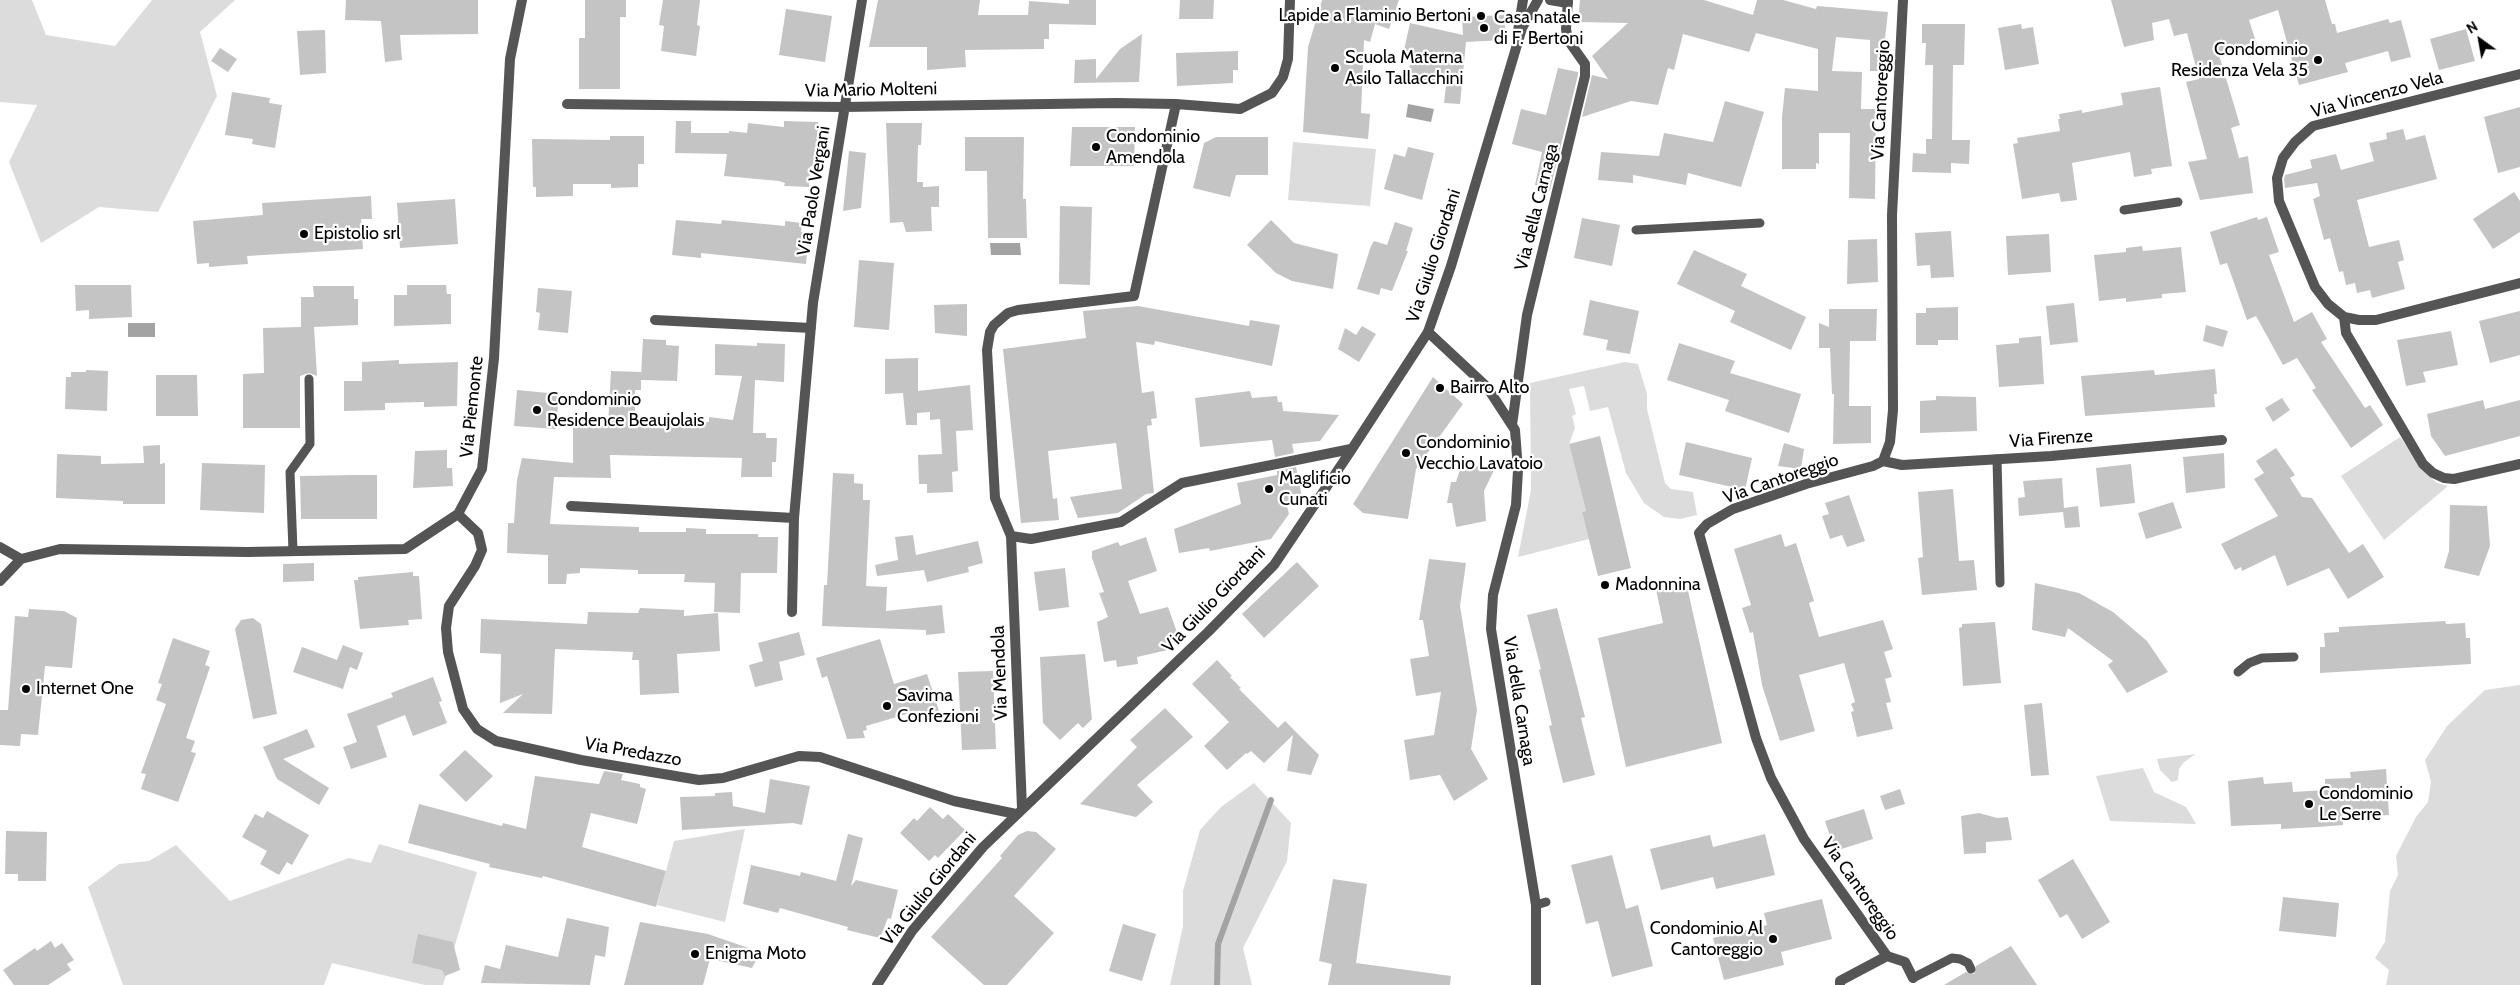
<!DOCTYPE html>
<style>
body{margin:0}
#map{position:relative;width:2520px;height:985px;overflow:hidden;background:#fff;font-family:Cabin,sans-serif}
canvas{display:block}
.north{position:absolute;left:2455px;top:15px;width:50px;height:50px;-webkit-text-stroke:4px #fff;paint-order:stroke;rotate:328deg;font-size:14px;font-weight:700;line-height:20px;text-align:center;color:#000}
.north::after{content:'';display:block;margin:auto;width:18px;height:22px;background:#000;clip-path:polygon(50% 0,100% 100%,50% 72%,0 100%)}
</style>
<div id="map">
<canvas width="2520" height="985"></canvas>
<div class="north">N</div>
</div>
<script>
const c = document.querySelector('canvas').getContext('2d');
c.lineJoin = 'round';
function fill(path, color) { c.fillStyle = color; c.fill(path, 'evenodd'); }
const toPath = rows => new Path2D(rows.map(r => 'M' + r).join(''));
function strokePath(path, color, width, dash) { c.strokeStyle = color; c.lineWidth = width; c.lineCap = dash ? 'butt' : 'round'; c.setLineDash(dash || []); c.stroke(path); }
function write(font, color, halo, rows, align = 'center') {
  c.font = font + ' Cabin,sans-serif'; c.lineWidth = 4.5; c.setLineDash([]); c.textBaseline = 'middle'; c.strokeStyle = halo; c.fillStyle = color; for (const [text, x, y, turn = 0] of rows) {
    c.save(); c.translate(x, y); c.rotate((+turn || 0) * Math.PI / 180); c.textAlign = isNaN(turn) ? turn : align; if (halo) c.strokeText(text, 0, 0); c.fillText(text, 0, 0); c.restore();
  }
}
fill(toPath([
 [0,0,32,0,46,35,115,46,152,0,235,0,200,32,217,96,158,212,99,207,41,243,9,162,37,105,0,102],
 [1293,142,1376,149,1370,206,1288,200],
 [1625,362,1638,364,1647,394,1647,409,1665,483,1671,489,1693,492,1697,515,1680,519,1664,517,1644,503,1626,473,1608,407,1590,411,1584,386,1569,389,1576,414,1572,416,1575,428,1569,444,1586,511,1582,512,1589,539,1518,557,1531,490,1530,383],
 [2400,437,2423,470,2437,483,2448,486,2384,540,2341,476],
 [2520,685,2520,985,2386,985,2389,970,2375,958,2385,942,2390,891,2398,875,2396,856,2416,817,2428,802,2431,782,2425,760,2447,726,2485,690],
 [2196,754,2184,762,2179,769,2178,780,2172,782,2160,770,2157,759],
 [2143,768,2154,792,2186,807,2196,824,2110,821,2096,776],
 [1254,783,1291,823,1287,861,1243,948,1252,985,1170,985,1183,926,1183,891,1200,830,1221,807],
 [745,829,725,922,657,905,674,841],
 [379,844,477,872,443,985,425,985,332,963,324,985,123,985,88,887,119,864,149,861,176,845,230,901,349,858,371,863]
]), '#dcdcdc');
fill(toPath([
 [1408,104,1434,109,1431,122,1406,117],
 [990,243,1020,243,1021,255,991,255],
 [128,323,155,323,155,337,128,337]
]), '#a3a3a3');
strokePath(toPath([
 [1217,985,1218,944,1271,800]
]), '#a3a3a3', 6);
fill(toPath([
 [346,0,478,0,478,34,400,35,402,60,385,62,381,21,345,20],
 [585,0,626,0,626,17,620,17,620,89,579,89,579,38,585,38],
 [663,0,700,0,697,25,700,26,696,56,661,51,664,26,659,25],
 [878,0,980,0,978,15,1028,15,1029,1,1069,4,1069,0,1096,0,1096,25,1049,24,1049,39,1044,39,1044,49,965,50,966,67,927,70,927,47,869,47],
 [1180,0,1214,0,1213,19,1179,19],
 [1322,0,1399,0,1389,29,1375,24,1370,42,1364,40,1361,113,1370,114,1368,139,1303,132,1308,47],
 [1580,0,1704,0,1753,15,1757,0,1783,0,1816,9,1817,6,1888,12,1883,56,1886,56,1886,71,1870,71,1870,40,1836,37,1832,71,1862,72,1861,109,1876,109,1875,199,1849,198,1850,133,1819,133,1819,164,1816,163,1816,169,1782,169,1782,117,1785,88,1818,91,1818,49,1756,33,1749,52,1683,34,1674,70,1668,68,1658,105,1631,101,1582,117,1592,75,1608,79,1592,56,1628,23,1578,22],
 [2111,0,2325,0,2332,24,2335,24,2337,33,2388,19,2390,23,2401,20,2411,57,2391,62,2388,51,2345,63,2348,72,2299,85,2278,10,2249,20,2257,45,2219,55,2240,125,2231,128,2239,158,2248,156,2253,193,2200,200,2188,162,2207,159,2186,82,2199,79,2187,33,2174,36,2169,19,2152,23,2154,40,2124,47],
 [786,9,832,16,825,62,779,55],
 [1504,15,1506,40,1466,42,1460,104,1444,103,1446,85,1407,76,1411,61,1402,59,1410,23,1463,35,1462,17],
 [1922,24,1965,24,1964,65,1953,65,1952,140,1970,140,1969,164,1951,163,1951,173,1912,172,1913,153,1926,154,1926,139,1932,139,1933,65,1925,65,1926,43,1922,43],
 [2021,24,2022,29,2033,27,2039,64,2005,70,1998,28],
 [2466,29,2475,61,2439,70,2430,39],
 [325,30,326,73,300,75,297,31],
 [1142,34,1139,82,1074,83,1075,60,1096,59,1096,79,1120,49],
 [220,48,237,59,228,72,211,61],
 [1238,51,1238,70,1233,70,1233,83,1177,86,1176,53],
 [1558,68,1578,72,1578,75,1550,190,1535,185,1542,152,1512,144,1521,109,1546,115],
 [2160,87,2172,166,2151,169,2152,174,2134,177,2130,152,2072,163,2077,200,2061,202,2059,193,2022,199,2013,144,2018,143,2017,138,2060,131,2058,119,2060,119,2059,114,2082,110,2082,113,2123,105,2121,93],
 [232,92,270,98,269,103,282,105,275,148,252,144,253,139,225,135],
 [1725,101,1764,112,1741,187,1688,173,1686,185,1633,175,1633,183,1598,180,1601,152,1659,156,1664,133,1713,142],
 [2520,107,2520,167,2498,173,2484,117],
 [676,121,691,121,691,133,729,133,729,131,747,133,748,123,784,127,784,121,818,122,817,137,823,137,822,155,814,155,814,167,810,166,809,187,784,186,785,183,779,181,724,176,727,154,675,153],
 [886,123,922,123,921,145,918,145,917,182,923,182,923,187,939,186,939,207,931,207,932,231,906,232,903,222,890,223],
 [1072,127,1135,127,1134,166,1070,166],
 [2403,129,2406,140,2425,135,2437,179,2357,200,2369,247,2399,240,2404,260,2398,262,2405,289,2372,298,2370,290,2357,293,2355,283,2346,285,2343,271,2339,272,2330,238,2324,240,2313,199,2320,196,2317,183,2285,188,2284,179,2285,175,2312,168,2310,160,2336,154,2341,170,2374,161,2369,143,2387,139,2386,133],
 [610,136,644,136,644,164,638,164,638,187,611,188,611,184,573,184,573,196,536,197,536,187,533,187,532,139,610,140],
 [965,137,1024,137,1023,199,1026,199,1027,238,988,238,987,171,965,171],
 [1216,137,1268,137,1268,175,1236,175,1230,197,1193,188,1204,143],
 [1408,147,1434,153,1422,200,1384,189,1394,154,1405,157],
 [849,151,866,153,861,208,843,211],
 [2514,192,2520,201,2520,232,2493,249,2473,219],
 [371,196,372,219,361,219,363,249,247,256,248,264,234,265,209,267,209,263,197,264,193,221,263,215,262,203],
 [455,199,458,244,400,248,397,203],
 [1060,206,1092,207,1090,285,1059,284],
 [2257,217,2258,220,2267,217,2279,252,2269,255,2294,322,2312,312,2327,339,2321,342,2365,408,2370,405,2383,425,2351,448,2312,390,2316,388,2297,358,2283,365,2256,316,2247,320,2227,263,2220,265,2210,232],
 [1582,218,1620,225,1612,266,1574,258],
 [676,220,721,224,722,220,785,226,785,221,802,223,801,232,809,233,806,264,701,253,701,258,672,255],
 [1271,220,1294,243,1338,254,1333,289,1292,281,1276,273,1247,245],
 [1395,222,1413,228,1406,251,1408,251,1392,291,1381,288,1379,295,1357,289,1371,246,1374,241,1387,245],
 [1951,231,1954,277,1931,278,1930,265,1917,266,1915,233],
 [2049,234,2051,272,2008,275,2006,236],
 [1877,239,1878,282,1847,284,1848,240],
 [2142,246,2143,251,2181,247,2186,292,2162,294,2162,298,2126,302,2126,298,2099,301,2094,255,2126,252,2126,248],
 [1694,250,1747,274,1741,286,1806,317,1791,350,1730,322,1735,311,1677,284],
 [859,260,894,263,889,330,854,327],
 [75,285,131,285,132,317,89,319,89,310,76,311],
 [407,285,446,285,447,294,451,294,451,324,394,326,394,295,407,295],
 [313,286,354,286,354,299,358,299,358,325,314,327,317,376,309,373,300,376,300,428,243,428,243,374,264,373,263,328,301,327,301,297,314,297],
 [538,288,572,291,568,333,538,330,540,313,536,312],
 [1590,300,1639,311,1630,354,1606,350,1608,340,1583,335],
 [2074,303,2078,342,2050,345,2046,306],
 [967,304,967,336,935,333,934,305],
 [1138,306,1249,326,1250,320,1280,325,1272,366,1155,341,1154,345,1136,342,1142,393,1154,391,1157,418,1151,419,1152,425,1147,426,1154,493,1146,494,1118,513,1078,518,1070,497,1122,489,1116,443,1048,451,1053,499,1057,498,1059,520,1021,523,1003,349,1086,338,1083,311],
 [1958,307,1958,340,1938,340,1938,345,1916,345,1916,313,1926,313,1926,308],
 [1829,309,1877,309,1876,341,1850,341,1849,406,1871,406,1871,443,1833,444,1834,394,1832,394,1830,348,1819,348,1819,323,1829,327],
 [2520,311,2520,355,2490,363,2479,321],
 [2206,325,2228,331,2223,347,2203,341],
 [1362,326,1376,334,1359,362,1338,349,1345,328,1356,335],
 [2451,331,2458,365,2423,372,2426,382,2406,386,2397,340],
 [2041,336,2044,384,1999,387,1996,345,2019,343,2019,338],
 [643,339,666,340,666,345,679,346,677,381,641,380,641,390,635,390,635,420,667,422,709,422,709,417,733,420,742,376,715,375,715,344,757,346,757,343,785,344,784,382,755,380,753,433,766,433,766,438,777,438,776,462,772,462,772,477,741,477,742,458,610,455,611,478,554,477,550,524,639,527,639,532,686,532,686,528,706,529,706,534,758,534,758,537,778,537,777,573,741,573,740,613,714,612,715,583,684,582,685,574,638,574,638,570,580,568,580,573,567,574,566,584,548,584,548,555,507,553,508,523,514,523,517,480,522,458,573,463,573,426,608,426,611,371,641,372,641,376],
 [1679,343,1735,361,1730,373,1801,394,1789,433,1725,411,1729,400,1667,380],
 [918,358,918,391,970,385,973,430,956,431,958,471,952,472,953,492,927,493,927,484,919,484,918,455,942,454,940,419,930,420,930,412,917,413,917,425,906,425,903,393,885,394,885,359],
 [399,360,399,364,458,362,457,406,424,407,424,402,385,403,385,410,344,411,344,381,362,381,362,362],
 [2215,369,2217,394,2214,394,2215,407,2085,416,2081,376,2154,370,2155,375],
 [86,370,108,371,107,411,65,409,66,377,71,377,71,372,86,372],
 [156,375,197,375,198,416,156,416],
 [1433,377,1463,404,1416,469,1408,519,1363,513,1353,504],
 [517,390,559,394,556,429,514,426],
 [1250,391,1252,398,1277,396,1278,402,1282,402,1283,411,1339,415,1320,441,1292,444,1294,453,1275,457,1272,440,1200,447,1195,398],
 [1936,396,1976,397,1977,431,1920,433,1920,401,1936,400],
 [2282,398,2290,410,2273,422,2265,408],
 [2483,400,2485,409,2520,400,2520,436,2445,456,2431,436,2427,414],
 [1600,436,1631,568,1598,576,1582,512,1586,511,1569,444],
 [1686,442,1752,458,1745,490,1679,475],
 [1784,443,1804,449,1801,469,1778,466],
 [160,445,160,464,165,463,165,504,123,504,123,501,56,498,57,454,101,456,101,464,144,463,143,446],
 [2276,448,2295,475,2290,478,2302,497,2312,498,2349,553,2363,544,2384,577,2348,599,2329,568,2287,586,2275,555,2242,571,2241,567,2235,570,2221,544,2278,516,2254,479,2264,473,2256,461],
 [447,450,447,468,452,468,453,486,413,488,415,451],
 [2224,453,2225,488,2186,493,2183,457],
 [202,463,265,465,264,513,200,510],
 [1462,463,1494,470,1484,491,1486,521,1456,527,1452,503,1447,503,1451,482,1456,482],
 [2131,464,2135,503,2100,507,2096,468],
 [1296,467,1303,502,1287,506,1289,514,1271,539,1210,551,1209,548,1179,553,1174,529,1241,504,1237,483,1277,475,1277,471],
 [833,473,854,474,854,483,863,484,863,500,870,500,866,586,887,587,886,611,942,605,945,633,926,635,926,630,822,626,824,585,827,585],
 [354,475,377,475,377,519,301,519,300,476],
 [2062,478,2064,508,2078,506,2080,527,2065,528,2063,512,2019,516,2018,498,2025,497,2023,481],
 [1953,489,1959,561,1974,560,1977,590,1922,595,1918,558,1923,557,1918,492],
 [1849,495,1865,541,1847,547,1842,535,1830,539,1822,516,1829,514,1825,503],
 [2173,502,2182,528,2146,539,2138,513],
 [2450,505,2487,506,2490,546,2479,576,2444,568,2449,551],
 [1781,534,1785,547,1796,543,1814,601,1809,603,1819,637,1883,620,1893,649,1884,652,1892,677,1885,679,1891,702,1886,703,1893,729,1857,737,1851,712,1854,711,1851,704,1855,702,1844,663,1799,675,1815,731,1780,741,1762,685,1753,632,1750,633,1742,608,1751,605,1734,549],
 [913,535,916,555,978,541,983,563,968,567,969,572,927,582,924,570,877,576,875,565,898,560,895,537],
 [1146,537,1157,571,1128,581,1140,614,1168,607,1179,638,1169,640,1172,649,1137,657,1138,664,1117,667,1116,660,1104,662,1097,622,1108,617,1099,593,1104,592,1092,558,1092,551,1118,542,1120,546],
 [1429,559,1466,563,1460,606,1477,710,1471,749,1488,779,1454,801,1440,775,1410,780,1404,740,1434,735,1441,692,1416,696,1410,659,1429,656,1423,620,1419,620],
 [1297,562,1319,586,1264,638,1242,614],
 [314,563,314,581,283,582,283,564],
 [1065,568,1069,607,1039,611,1034,572],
 [413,572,413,576,419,576,422,619,408,620,409,625,360,629,354,580,358,580,358,577],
 [1686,582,1722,743,1626,767,1598,638,1663,623,1656,589],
 [2035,583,2079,593,2113,612,2147,641,2168,672,2127,693,2108,665,2113,661,2068,628,2065,637,2032,630],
 [640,608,684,610,684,616,718,613,720,651,677,654,679,693,640,695,639,660,632,660,633,652,555,649,552,714,503,713,523,694,500,703,501,654,480,653,481,619,587,624,588,612,638,613],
 [1557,608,1585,717,1581,718,1595,775,1563,783,1549,726,1552,725,1539,670,1541,669,1527,615],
 [29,609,64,611,77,618,72,668,45,666,38,735,21,734,20,746,0,745,0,710,8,710,15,616,28,617],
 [253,618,261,624,277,714,253,719,235,629,241,620],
 [2445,621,2446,624,2465,623,2466,638,2470,638,2471,664,2320,673,2320,647,2325,647,2324,633,2339,632,2339,627],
 [1995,622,2001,683,1963,686,1959,628,1962,627,1962,624],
 [799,632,805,655,779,662,783,680,755,687,749,665,763,661,758,643],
 [173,638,210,651,205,665,210,667,186,738,195,741,191,752,196,753,178,802,141,789,146,774,141,773,166,704,156,700,162,684,158,683],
 [880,639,894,684,927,674,939,711,922,717,917,711,866,726,867,730,863,731,865,738,847,739,827,676,822,678,816,658],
 [343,645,363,653,357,670,350,667,343,689,293,672,302,647,337,660],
 [1085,654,1092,719,1083,728,1078,723,1060,740,1043,723,1040,657],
 [1217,660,1232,676,1230,677,1241,688,1239,689,1278,728,1285,721,1319,755,1311,775,1287,771,1293,735,1264,763,1251,751,1247,754,1246,753,1227,770,1204,746,1229,722,1192,684],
 [993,671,996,749,962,750,958,672],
 [433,677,442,701,439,702,447,723,413,736,405,715,377,726,387,757,351,769,343,747,357,742,347,714,393,697,391,693],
 [2042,703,2049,775,2031,776,2024,705],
 [1165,708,1193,737,1137,785,1153,802,1136,817,1080,804,1137,747,1130,740],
 [307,729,315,747,283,759,329,788,319,805,277,779,263,747],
 [465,750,493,776,466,802,439,775],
 [2386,769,2389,815,2361,817,2362,819,2343,820,2343,825,2318,827,2281,829,2281,824,2231,826,2228,781,2263,777,2264,784,2292,782,2293,792,2325,790,2325,779,2351,778,2350,772],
 [604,771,623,774,621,780,640,784,640,787,646,789,637,824,591,813,582,847,666,871,656,907,543,876,542,878,489,867,490,864,408,843,419,804,502,826,503,823,526,829,535,776,599,784],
 [770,779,810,786,802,825,793,823,682,830,680,797,715,796,715,793,732,792,733,806,765,813],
 [1900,789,1905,804,1885,810,1880,796],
 [930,807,943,819,948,814,965,830,938,858,935,855,929,861,900,833,914,818,917,821],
 [1864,809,1873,839,1835,851,1825,821],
 [267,811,309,835,292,865,287,862,279,875,260,864,267,851,242,837,255,814,263,818],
 [1979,813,1997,818,2008,817,2012,840,1986,842,1986,853,1964,854,1961,816],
 [6,831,47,832,46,881,18,881,18,874,5,874],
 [1027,831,1036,832,1056,849,1014,896,1054,933,1007,985,984,985,931,937,1002,858,1000,856,1018,835],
 [848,834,863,838,851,886,856,880,898,890,891,919,888,918,880,938,847,930,848,927,780,908,778,913,743,904,751,865,800,876,801,872,836,881],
 [1765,834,1775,875,1716,889,1713,877,1661,890,1650,849,1710,835,1713,847],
 [1612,855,1626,909,1638,905,1653,966,1612,977,1598,921,1586,924,1571,865],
 [2073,859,2110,922,2082,939,2067,914,2060,918,2038,880],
 [1333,879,1367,884,1356,963,1451,976,1450,985,1328,985,1332,964,1319,961],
 [2283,897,2339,903,2336,937,2279,931],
 [1822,899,1832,939,1781,952,1784,965,1724,980,1713,938,1767,925,1764,913],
 [567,918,609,927,605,957,595,955,590,985,481,983,485,965,500,969,506,945,558,957],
 [640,922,708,934,760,952,752,968,710,959,703,985,624,985],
 [1123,924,1156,934,1142,981,1109,971],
 [418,934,453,942,460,970,445,976,442,970,412,963],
 [51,941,55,948,62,943,74,960,67,964,71,970,48,985,14,985,3,970,35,948,37,951],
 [2011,946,2037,985,1944,985,1966,972,1974,974,1976,966]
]), '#c4c4c4');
strokePath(toPath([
 [2124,210,2178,202],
 [1636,230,1760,223],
 [1997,459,2000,583],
 [293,551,290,472,310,444,309,379],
 [2238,672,2249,663,2262,658,2294,657],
 [1536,905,1546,902],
 [1913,978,1952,958,1960,959,1968,963,1971,969]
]), '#555', 9);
strokePath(toPath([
 [1290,0,1288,59,1283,77,1272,93,1240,109,1176,104,1134,296,1018,310,1008,313,994,325,990,332,987,350,995,498,1011,536,1031,539,1121,522,1182,483,1351,449],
 [1903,0,1892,215,1893,410,1890,442,1883,461,1873,466,1806,484,1733,509,1707,524,1699,533,1756,738,1771,778,1804,839,1887,956,1905,962,1913,978],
 [2520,74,2313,126,2295,142,2283,158,2277,178,2279,201,2315,287,2328,304,2344,317,2359,320,2376,320,2520,283],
 [567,104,843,107,1116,103,1176,104],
 [2344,317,2346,333,2423,464,2433,473,2444,478,2454,479,2520,464],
 [655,320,811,328],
 [1428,332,1487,387,1515,430,1518,470,1516,505,1493,595,1491,629,1536,905,1536,985],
 [1512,425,1527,315,1585,76,1585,64,1568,40,1566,29,1568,0],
 [1883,461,1902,465,2051,456,2222,440],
 [571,506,794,518],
 [458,514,478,533,482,550,475,566,449,606,446,628,448,652,463,709,477,729,496,741,581,760,699,780,723,778,799,756,820,757,954,801,1016,814],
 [1011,536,1022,808],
 [0,547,21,559],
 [0,581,21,559,60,549,247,552,405,549,458,514,482,469,494,358,510,59,522,0],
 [792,612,794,518,813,303,862,0],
 [1840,985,1840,981,1887,956]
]), '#555', 10);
strokePath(toPath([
 [1550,0,1568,3],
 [1518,31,1523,0],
 [877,985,912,931,983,847,1208,632,1274,565,1350,452,1428,332,1451,266,1522,28,1538,0]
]), '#555', 10);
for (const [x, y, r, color] of [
 [1481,16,5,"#000"],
 [1484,28,5,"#000"],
 [2318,60,5,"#000"],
 [1335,68,5,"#000"],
 [1096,147,5,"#000"],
 [304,234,5,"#000"],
 [1440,388,5,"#000"],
 [537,410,5,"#000"],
 [1406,453,5,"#000"],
 [1269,489,5,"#000"],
 [1605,585,5,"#000"],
 [26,689,5,"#000"],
 [887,706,5,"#000"],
 [2309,804,5,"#000"],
 [1773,939,5,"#000"],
 [695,954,5,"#000"]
]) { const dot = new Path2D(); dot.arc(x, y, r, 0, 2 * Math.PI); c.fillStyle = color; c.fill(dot); strokePath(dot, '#fff', 2); }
write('18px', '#000', '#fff', [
 ["Lapide a Flaminio Bertoni",1471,16,"right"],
 ["Casa natale",1494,18],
 ["di F. Bertoni",1494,39],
 ["Condominio",2308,50,"right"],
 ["Residenza Vela 35",2308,71,"right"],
 ["Scuola Materna",1345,58],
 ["Asilo Tallacchini",1345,79],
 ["Condominio",1106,137],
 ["Amendola",1106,158],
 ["Epistolio srl",314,234],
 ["Bairro Alto",1450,388],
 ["Condominio",547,400],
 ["Residence Beaujolais",547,421],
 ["Condominio",1416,443],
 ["Vecchio Lavatoio",1416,464],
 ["Maglificio",1279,479],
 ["Cunati",1279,500],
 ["Madonnina",1615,585],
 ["Internet One",36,689],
 ["Savima",897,696],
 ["Confezioni",897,717],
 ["Condominio",2319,794],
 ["Le Serre",2319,815],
 ["Condominio Al",1763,929,"right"],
 ["Cantoreggio",1763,950,"right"],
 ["Enigma Moto",705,954]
], 'left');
write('18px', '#000', '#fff', [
 ["Via Mario Molteni",871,90,-1],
 ["Via Vincenzo Vela",2377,95,-15],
 ["Via Cantoreggio",1881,100,-87],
 ["Via Paolo Vergani",814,191,-81],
 ["Via della Carnaga",1537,207,-76],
 ["Via Giulio Giordani",1434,256,-72],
 ["Via Piemonte",472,407,-84],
 ["Via Firenze",2051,439,-4],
 ["Via Cantoreggio",1781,479,-19],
 ["Via Giulio Giordani",1214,600,-46],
 ["Via Mendola",1000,673,-92],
 ["Via della Carnaga",1519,701,81],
 ["Via Predazzo",633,752,10],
 ["Via Giulio Giordani",929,889,-51],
 ["Via Cantoreggio",1860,889,55]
]);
</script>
